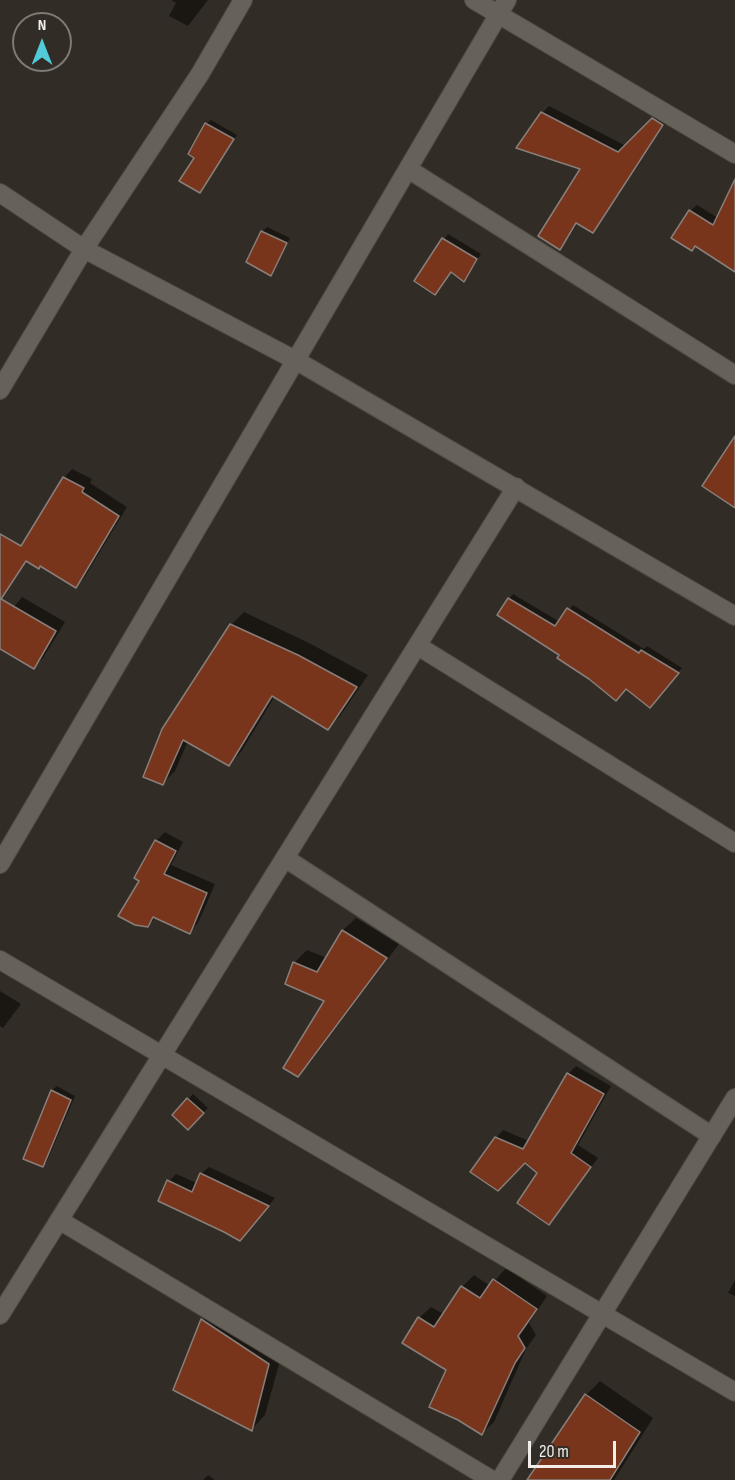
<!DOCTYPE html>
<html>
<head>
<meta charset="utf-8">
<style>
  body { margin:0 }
  #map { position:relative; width:735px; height:1480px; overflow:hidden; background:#312c25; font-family:"Sofia Sans Condensed",sans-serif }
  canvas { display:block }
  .north { position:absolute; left:12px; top:12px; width:60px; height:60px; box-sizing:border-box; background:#312c25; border:2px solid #7e7a73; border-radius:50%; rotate:0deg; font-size:16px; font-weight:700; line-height:24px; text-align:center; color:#f1eee9 }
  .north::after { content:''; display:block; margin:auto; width:21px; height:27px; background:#52cbd9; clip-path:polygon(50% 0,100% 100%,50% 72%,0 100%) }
  .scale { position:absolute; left:528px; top:1441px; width:88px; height:27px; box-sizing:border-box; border:3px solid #f1eee9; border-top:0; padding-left:8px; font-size:18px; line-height:21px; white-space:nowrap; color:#f1eee9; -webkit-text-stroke:4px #312c25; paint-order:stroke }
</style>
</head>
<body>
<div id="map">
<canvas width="735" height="1480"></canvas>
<div class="north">N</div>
<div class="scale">20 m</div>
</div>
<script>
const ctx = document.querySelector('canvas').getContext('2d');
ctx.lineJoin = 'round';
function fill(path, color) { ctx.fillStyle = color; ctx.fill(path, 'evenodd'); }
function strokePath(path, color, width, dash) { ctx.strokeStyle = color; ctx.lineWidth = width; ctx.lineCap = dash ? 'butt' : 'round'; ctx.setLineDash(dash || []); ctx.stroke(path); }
const shadow = new Path2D(`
  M 171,0 L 208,0 L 188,26 L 169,16 L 176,3 Z
  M 549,106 L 626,146 L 660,112 L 669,118 L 599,225 L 593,232 L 578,223 L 566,241 L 560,248 L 582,168 L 542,113 Z
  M 211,120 L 237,135 L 204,187 L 196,157 L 206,124 Z
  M 735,191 L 735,269 L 690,211 L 697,205 L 718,218 Z
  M 267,227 L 290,238 L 275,269 L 271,274 L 262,232 Z
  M 448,234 L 481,254 L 464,280 L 452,271 L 435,293 L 416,281 Z
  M 72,469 L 92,479 L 90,483 L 127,507 L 84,578 L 76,586 L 64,478 Z
  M 513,594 L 560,622 L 573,605 L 644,649 L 647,646 L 682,668 L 654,702 L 561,655 L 509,599 Z
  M 22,597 L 65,622 L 43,658 L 34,667 L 0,647 L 0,624 Z
  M 244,612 L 311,644 L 368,675 L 340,716 L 328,728 L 275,696 L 241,752 L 229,764 L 188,741 L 175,771 L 163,783 L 163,729 L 231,625 Z
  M 165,832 L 183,842 L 171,865 L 215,884 L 198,923 L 189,932 L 156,917 L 148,926 L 141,880 L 156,841 Z
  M 356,918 L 399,944 L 310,1063 L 297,1075 L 327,1000 L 294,963 L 307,950 L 327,958 L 343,930 Z
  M 0,991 L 21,1004 L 3,1028 L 0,1026 Z
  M 576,1066 L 611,1086 L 578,1145 L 598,1158 L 549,1223 L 539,1173 L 496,1138 L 503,1130 L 529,1141 L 568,1074 Z
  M 57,1086 L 75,1096 L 47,1161 L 43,1166 L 25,1158 L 52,1090 Z
  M 193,1094 L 208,1108 L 188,1128 L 174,1115 Z
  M 209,1167 L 275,1198 L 247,1232 L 169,1181 L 176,1174 L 197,1183 L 201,1174 Z
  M 506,1268 L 547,1296 L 529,1323 L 536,1335 L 526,1349 L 494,1422 L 482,1433 L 419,1318 L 431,1307 L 444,1314 L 462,1287 L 474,1275 L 490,1286 Z
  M 735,1280 L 735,1296 L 728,1293 Z
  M 217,1306 L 283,1350 L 265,1415 L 252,1429 L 175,1389 L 203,1320 Z
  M 600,1381 L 653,1418 L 614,1480 L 544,1480 L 586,1395 Z
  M 208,1475 L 215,1480 L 203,1480 Z`);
const building = new Path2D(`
  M 541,112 L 618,152 L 652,118 L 663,125 L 593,233 L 576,223 L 560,250 L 538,236 L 580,169 L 516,148 Z
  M 205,123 L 234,139 L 200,193 L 179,181 L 194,158 L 188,154 Z
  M 735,179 L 735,272 L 695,246 L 692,251 L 671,238 L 689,210 L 713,225 Z
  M 261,231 L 287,243 L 271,276 L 246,262 Z
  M 442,238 L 477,259 L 464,282 L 451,272 L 435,295 L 414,281 Z
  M 735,436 L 735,508 L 702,486 Z
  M 63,477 L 84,488 L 82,492 L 119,516 L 76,588 L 40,566 L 39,569 L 26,561 L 1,599 L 56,631 L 34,669 L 0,649 L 0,534 L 21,546 Z
  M 508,598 L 555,626 L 567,608 L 639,653 L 641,650 L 679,673 L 650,708 L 626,689 L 616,701 L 589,679 L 557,658 L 559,655 L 497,615 Z
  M 230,624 L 298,655 L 357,687 L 328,730 L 272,696 L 229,766 L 183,740 L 163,785 L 143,777 L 162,729 Z
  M 155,840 L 176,851 L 164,874 L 207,893 L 190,934 L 153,917 L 148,927 L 135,925 L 118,916 L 139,881 L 134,878 Z
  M 342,930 L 387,958 L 298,1077 L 283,1068 L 324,1001 L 285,984 L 293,962 L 317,972 Z
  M 567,1073 L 604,1094 L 571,1153 L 591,1167 L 549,1225 L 517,1203 L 537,1173 L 525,1163 L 498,1191 L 470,1172 L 495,1137 L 523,1149 Z
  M 51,1090 L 71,1100 L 43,1167 L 23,1159 Z
  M 187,1098 L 204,1113 L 188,1130 L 172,1115 Z
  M 200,1173 L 269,1206 L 240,1241 L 224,1232 L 158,1201 L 167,1180 L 192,1192 Z
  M 493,1279 L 537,1309 L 518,1336 L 525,1348 L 515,1363 L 482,1435 L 458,1420 L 429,1407 L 446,1370 L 402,1343 L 418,1317 L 434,1327 L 461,1286 L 480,1298 Z
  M 201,1319 L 269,1364 L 252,1431 L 173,1390 Z
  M 585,1394 L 640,1432 L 610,1480 L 527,1480 Z`);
const street = new Path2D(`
  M 474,0 L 735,154
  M 408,169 L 735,375
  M 0,193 L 84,249 L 297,361 L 735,616
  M 0,390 L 84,249 L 200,74 L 243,0
  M 418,646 L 735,843
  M 285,858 L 712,1136
  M 0,864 L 507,0
  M 0,960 L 735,1392
  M 59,1220 L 492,1480
  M 0,1315 L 516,487
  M 500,1480 L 735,1098`);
fill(shadow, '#0007');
fill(building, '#79351c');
strokePath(building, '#887e7a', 1.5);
strokePath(street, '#4d4943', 20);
strokePath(street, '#666159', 18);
</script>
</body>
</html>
